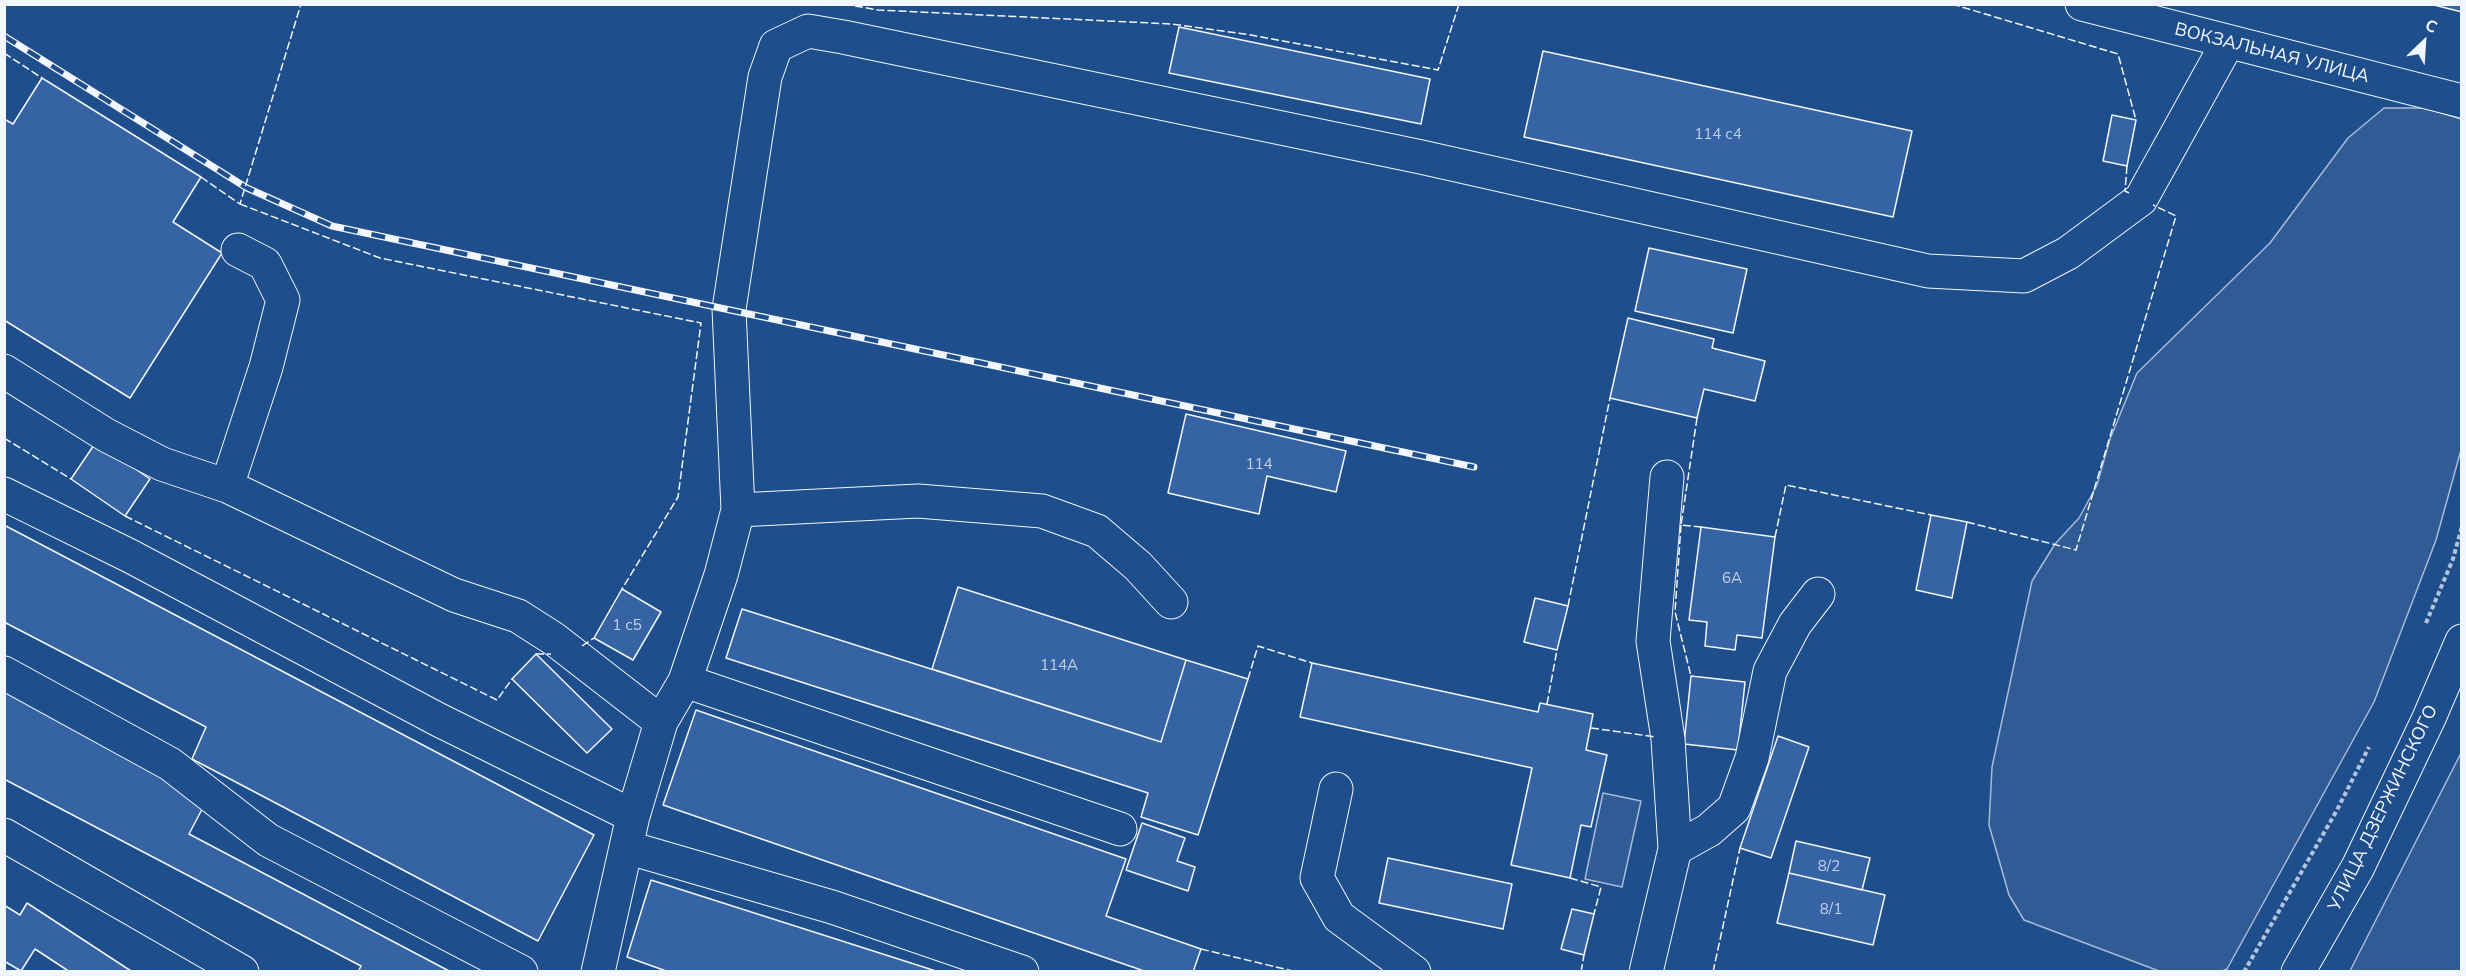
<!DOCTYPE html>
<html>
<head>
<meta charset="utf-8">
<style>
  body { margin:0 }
  #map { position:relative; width:2466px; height:976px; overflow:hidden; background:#1f4e8c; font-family:Mulish,sans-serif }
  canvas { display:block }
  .frame { position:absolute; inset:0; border:6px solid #f2f6ff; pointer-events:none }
  .north { position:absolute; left:2394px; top:12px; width:60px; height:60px; -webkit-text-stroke:4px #1f4e8c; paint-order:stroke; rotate:25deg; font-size:16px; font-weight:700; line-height:24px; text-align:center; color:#f2f6ff }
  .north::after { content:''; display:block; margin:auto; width:21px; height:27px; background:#f2f6ff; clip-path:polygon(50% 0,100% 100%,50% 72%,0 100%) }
</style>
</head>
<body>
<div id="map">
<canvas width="2466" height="976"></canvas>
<div class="frame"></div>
<div class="north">С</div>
</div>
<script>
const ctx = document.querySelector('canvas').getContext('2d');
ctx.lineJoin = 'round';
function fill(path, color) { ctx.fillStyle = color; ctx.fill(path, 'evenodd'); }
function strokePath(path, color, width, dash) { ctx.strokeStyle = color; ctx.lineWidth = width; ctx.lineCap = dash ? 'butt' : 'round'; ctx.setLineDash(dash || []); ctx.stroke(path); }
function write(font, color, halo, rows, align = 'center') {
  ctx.font = font + ' Mulish,sans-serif'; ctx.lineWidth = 4.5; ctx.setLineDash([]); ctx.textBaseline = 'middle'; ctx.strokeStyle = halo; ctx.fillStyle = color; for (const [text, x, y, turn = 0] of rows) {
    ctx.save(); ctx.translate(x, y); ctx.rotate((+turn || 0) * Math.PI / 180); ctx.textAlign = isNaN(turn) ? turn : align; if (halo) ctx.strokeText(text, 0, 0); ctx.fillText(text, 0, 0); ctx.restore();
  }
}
const built = new Path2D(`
  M 2384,108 L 2426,108 L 2461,119 L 2461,450 L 2436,540 L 2374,702 L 2227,969 L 2220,972 L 2159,971 L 2024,920 L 2009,895 L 1989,825 L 1992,767 L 2032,581 L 2055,544 L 2079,518 L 2097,485 L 2110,439 L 2137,373 L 2270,243 L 2348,138 Z
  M 2461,753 L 2461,971 L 2350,971 L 2355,961 Z
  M 1603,793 L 1641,801 L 1622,887 L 1585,879 Z`);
const building = new Path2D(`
  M 2430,4 L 2462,4 L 2462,12 Z
  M 1179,27 L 1430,79 L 1421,124 L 1169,73 Z
  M 1543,51 L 1912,131 L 1893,217 L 1524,137 Z
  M 42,78 L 201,177 L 173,222 L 222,253 L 130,398 L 4,320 L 4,119 L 13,124 Z
  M 2112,115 L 2136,120 L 2127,166 L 2103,161 Z
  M 1649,248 L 1747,269 L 1733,333 L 1635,311 Z
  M 1628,318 L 1714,339 L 1712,348 L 1765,361 L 1755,401 L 1704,389 L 1697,418 L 1610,398 Z
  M 1186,414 L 1346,451 L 1336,492 L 1267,476 L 1259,514 L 1168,493 Z
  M 96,442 L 150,479 L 125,516 L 71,479 Z
  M 1931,515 L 1967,522 L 1952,598 L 1916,590 Z
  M 4,525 L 594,835 L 538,941 L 192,759 L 206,727 L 4,622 Z
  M 1701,527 L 1775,537 L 1762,638 L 1737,635 L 1735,650 L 1705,646 L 1707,622 L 1689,620 Z
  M 958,587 L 1186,660 L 1161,742 L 932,669 Z
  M 622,589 L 661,612 L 633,660 L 594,638 Z
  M 1535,598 L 1568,606 L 1557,650 L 1524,642 Z
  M 742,609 L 1161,742 L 1186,660 L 1248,679 L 1198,835 L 1141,817 L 1148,793 L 726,658 Z
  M 536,654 L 612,729 L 587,753 L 512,679 Z
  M 1312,663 L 1538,712 L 1540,703 L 1593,714 L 1586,750 L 1607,755 L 1591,827 L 1581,825 L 1570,878 L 1511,865 L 1532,768 L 1300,717 Z
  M 1691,676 L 1745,682 L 1738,750 L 1684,744 Z
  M 4,689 L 209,796 L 189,834 L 451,972 L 358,972 L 361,966 L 4,779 Z
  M 696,710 L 1126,859 L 1106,916 L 1201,949 L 1193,972 L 1147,972 L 663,805 Z
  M 1778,736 L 1809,747 L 1771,858 L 1740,848 Z
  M 1142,823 L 1185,838 L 1177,861 L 1195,867 L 1188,891 L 1126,870 Z
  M 1796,841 L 1870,858 L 1862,890 L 1789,873 Z
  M 1388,858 L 1512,884 L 1503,929 L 1379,903 Z
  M 1789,873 L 1885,895 L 1873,945 L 1777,923 Z
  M 651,880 L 939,972 L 669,972 L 627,957 Z
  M 27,903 L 131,971 L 131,972 L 70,972 L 35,949 L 21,971 L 4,961 L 4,905 L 20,915 Z
  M 1572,909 L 1594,914 L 1584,955 L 1561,949 Z`);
const path = new Path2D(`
  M 2426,623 L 2453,559 L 2462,526
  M 2244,972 L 2337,810 L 2369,747`);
const minor = new Path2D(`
  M 238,250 L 265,264 L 283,300 L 266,367 L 227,486 L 454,595 L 518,616 L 554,639 L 661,722
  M 4,371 L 106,435 L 162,464 L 227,486
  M 4,494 L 130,556 L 439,720 L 633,816
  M 738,510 L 918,501 L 1042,511 L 1097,531 L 1138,566 L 1171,602
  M 4,673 L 170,764 L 268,840 L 521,972
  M 685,681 L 1120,829
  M 1336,789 L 1317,878 L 1339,917 L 1414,972
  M 4,835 L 242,972
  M 626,847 L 832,907 L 1022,972
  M 1675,849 L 1709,830 L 1734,808 L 1752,758 L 1770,671 L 1795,624 L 1818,594
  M 598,972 L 633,816 L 661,722 L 685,681 L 721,575 L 738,510 L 729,309 L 765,77 L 776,46 L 808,31 L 843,37 L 1421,157 L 1928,271 L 2024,276 L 2068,253 L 2141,199 L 2228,42
  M 1646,972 L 1675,849 L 1668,739 L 1653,641 L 1667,477`);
const major = new Path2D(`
  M 2082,4 L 2462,101
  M 2298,972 L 2358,867 L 2429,718 L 2462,641`);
const rail = new Path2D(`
  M 4,36 L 247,188 L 332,226 L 1474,467`);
const fence = new Path2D(`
  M 844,4 L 878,10 L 1172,24 L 1251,35 L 1438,70 L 1459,4
  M 1952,4 L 2118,54 L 2136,120
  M 4,53 L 42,78
  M 2127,166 L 2125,191 L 2129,193
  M 201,177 L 240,204 L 301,4
  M 240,204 L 380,258 L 701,323 L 678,497 L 622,589
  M 1697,418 L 1681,525 L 1701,527
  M 4,438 L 71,479
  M 125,516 L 497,700 L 512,679
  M 1967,522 L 2076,550 L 2176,216 L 2153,205
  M 1681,525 L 1675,612 L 1691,676
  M 1775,537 L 1786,485 L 1931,515
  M 1568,606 L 1610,398
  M 582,646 L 594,638
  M 536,654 L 551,654
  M 1248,679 L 1258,646 L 1312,663
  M 1547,704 L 1557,650
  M 1591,728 L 1656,737
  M 1570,878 L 1601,887 L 1594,914
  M 1201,949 L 1297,972
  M 1581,972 L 1584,955
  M 1713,972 L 1740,848`);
const numberNames = [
  ["114 с4",1718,134],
  ["114",1259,464],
  ["6А",1732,578],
  ["1 с5",627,625],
  ["114А",1059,665],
  ["8/2",1829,866],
  ["8/1",1831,909]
];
const streetNames = [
  ["ВОКЗАЛЬНАЯ УЛИЦА",2272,53,14],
  ["УЛИЦА ДЗЕРЖИНСКОГО",2383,808,-64]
];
fill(built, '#305b95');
strokePath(built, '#a8bbd7', 1.5);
fill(building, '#3563a3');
strokePath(building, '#f2f6ff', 1.5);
strokePath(minor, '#f2f6ff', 35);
strokePath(major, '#f2f6ff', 35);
strokePath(path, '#b3c4dc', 4, [4.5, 3]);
strokePath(minor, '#1f4e8c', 33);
strokePath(major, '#1f4e8c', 33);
strokePath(rail, '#f2f6ff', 7);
strokePath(rail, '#1f4e8c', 4.5, [14]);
strokePath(fence, '#f2f6ff', 1.5, [8, 3]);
write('15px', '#c3d1e8', null, numberNames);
write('18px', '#f2f6ff', '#1f4e8c', streetNames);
</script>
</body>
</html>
